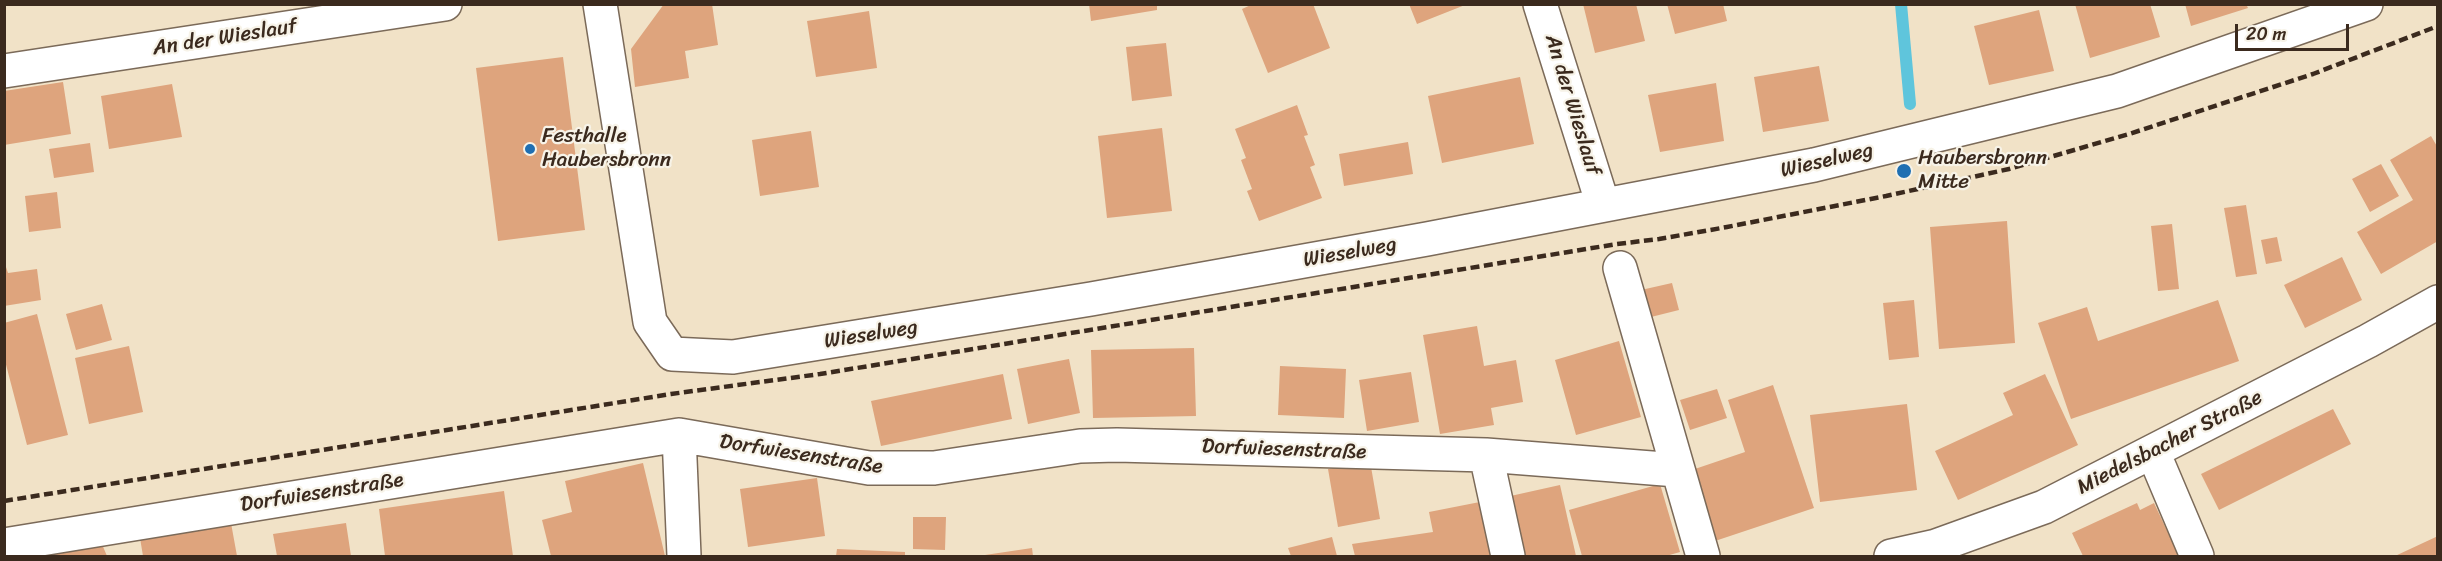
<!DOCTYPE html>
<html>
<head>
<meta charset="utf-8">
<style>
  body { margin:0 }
  #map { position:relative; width:2442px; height:561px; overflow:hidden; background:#f1e2c7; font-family:Sriracha,sans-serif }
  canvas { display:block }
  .frame { position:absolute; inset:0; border:6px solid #3b2a1e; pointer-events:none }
  .scale { position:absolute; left:2235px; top:24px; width:114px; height:27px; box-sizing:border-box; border:3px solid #3b2a1e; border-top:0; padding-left:8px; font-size:18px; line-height:21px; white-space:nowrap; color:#3b2a1e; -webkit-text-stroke:4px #f7f3e8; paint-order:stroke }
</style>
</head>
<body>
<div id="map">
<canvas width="2442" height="561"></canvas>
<div class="frame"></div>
<div class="scale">20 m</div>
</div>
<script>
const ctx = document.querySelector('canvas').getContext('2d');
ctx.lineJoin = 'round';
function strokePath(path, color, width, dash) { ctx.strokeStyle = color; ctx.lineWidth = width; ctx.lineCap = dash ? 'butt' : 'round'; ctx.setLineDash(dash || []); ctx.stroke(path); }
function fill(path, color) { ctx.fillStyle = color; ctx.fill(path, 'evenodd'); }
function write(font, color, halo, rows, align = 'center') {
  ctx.font = font + ' Sriracha,sans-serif'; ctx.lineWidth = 4.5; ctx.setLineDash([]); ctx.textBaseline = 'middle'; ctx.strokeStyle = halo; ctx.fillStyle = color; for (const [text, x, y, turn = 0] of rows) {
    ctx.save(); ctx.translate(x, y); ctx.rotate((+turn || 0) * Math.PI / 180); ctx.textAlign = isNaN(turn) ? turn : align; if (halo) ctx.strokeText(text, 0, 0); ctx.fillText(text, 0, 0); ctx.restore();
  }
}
const stream = new Path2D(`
  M 1901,4 L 1910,104`);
const building = new Path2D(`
  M 664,4 L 712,4 L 718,45 L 685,51 L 689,78 L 635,87 L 631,49 Z
  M 1089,4 L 1157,4 L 1157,10 L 1091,21 Z
  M 1253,4 L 1313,4 L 1330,48 L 1268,73 L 1242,9 Z
  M 1409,4 L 1464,4 L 1465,5 L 1417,24 Z
  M 1583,4 L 1636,4 L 1645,41 L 1595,53 Z
  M 1667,4 L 1723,4 L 1727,21 L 1675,34 Z
  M 2075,4 L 2150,4 L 2160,37 L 2090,58 Z
  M 2185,4 L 2246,4 L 2248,8 L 2191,26 Z
  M 2039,10 L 2054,71 L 1989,85 L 1974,26 Z
  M 869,11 L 877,68 L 816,77 L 807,21 Z
  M 1166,43 L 1172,96 L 1132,101 L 1126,47 Z
  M 563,57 L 585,230 L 498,241 L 476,68 Z
  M 1819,66 L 1829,121 L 1763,132 L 1754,77 Z
  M 1520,77 L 1534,144 L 1442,163 L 1428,96 Z
  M 63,82 L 71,134 L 4,145 L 4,91 Z
  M 1716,83 L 1724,141 L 1660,152 L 1648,95 Z
  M 172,84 L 182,137 L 109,149 L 101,96 Z
  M 1297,105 L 1308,135 L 1304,136 L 1315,165 L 1310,167 L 1322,198 L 1259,221 L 1247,191 L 1252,189 L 1241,160 L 1246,158 L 1235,129 Z
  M 1162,128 L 1172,211 L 1107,218 L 1098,136 Z
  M 811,131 L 819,187 L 760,196 L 752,140 Z
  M 2431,136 L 2438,148 L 2438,241 L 2381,274 L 2357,232 L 2413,200 L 2390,160 Z
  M 1408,142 L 1413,174 L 1344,186 L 1339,154 Z
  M 90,143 L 94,172 L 54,178 L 49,149 Z
  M 2381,164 L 2399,196 L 2370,212 L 2352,179 Z
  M 57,192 L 61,228 L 29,232 L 25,196 Z
  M 2246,205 L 2257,274 L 2236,277 L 2224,208 Z
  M 2007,221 L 2015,343 L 1939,349 L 1930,227 Z
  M 2172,224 L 2179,289 L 2158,291 L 2151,226 Z
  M 2277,237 L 2282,261 L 2266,264 L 2261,240 Z
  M 2342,257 L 2362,300 L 2305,328 L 2284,285 Z
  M 4,261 L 8,273 L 37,269 L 41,300 L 4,306 Z
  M 1672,283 L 1679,310 L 1647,318 L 1641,290 Z
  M 1914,300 L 1919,357 L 1889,360 L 1883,303 Z
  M 2218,300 L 2239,361 L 2071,419 L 2038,323 L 2087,307 L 2098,341 Z
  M 102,304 L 112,340 L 76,350 L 66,314 Z
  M 37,314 L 68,435 L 27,445 L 4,357 L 4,323 Z
  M 1477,326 L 1484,366 L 1516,360 L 1523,402 L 1491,408 L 1494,425 L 1440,434 L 1423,335 Z
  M 1619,341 L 1641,417 L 1576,435 L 1555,360 Z
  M 129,346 L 143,412 L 89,424 L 75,358 Z
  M 1194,348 L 1196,416 L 1093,418 L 1091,350 Z
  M 1069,359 L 1080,413 L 1028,424 L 1017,369 Z
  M 1280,366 L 1346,369 L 1344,418 L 1278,415 Z
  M 1411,372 L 1419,422 L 1367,431 L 1359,380 Z
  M 1003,374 L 1012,419 L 881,446 L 871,401 Z
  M 2045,374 L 2078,445 L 1958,500 L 1935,451 L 2013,415 L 2003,393 Z
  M 1773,385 L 1814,508 L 1712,542 L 1689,471 L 1745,452 L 1728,400 Z
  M 1717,389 L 1727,418 L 1690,430 L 1680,400 Z
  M 1907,404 L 1917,490 L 1820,502 L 1810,415 Z
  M 2333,409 L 2351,444 L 2219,510 L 2201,474 Z
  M 1370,461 L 1380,519 L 1338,527 L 1328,469 Z
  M 643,463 L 665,556 L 551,556 L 542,520 L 572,512 L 565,481 Z
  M 817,478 L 825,536 L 748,547 L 740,489 Z
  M 1660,484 L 1680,552 L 1666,556 L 1582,556 L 1569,510 Z
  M 1560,485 L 1576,556 L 1519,556 L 1506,497 Z
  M 504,491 L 513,556 L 385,556 L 379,509 Z
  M 1490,500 L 1497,556 L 1355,556 L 1352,544 L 1433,532 L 1429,512 Z
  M 2137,503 L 2140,510 L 2154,503 L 2179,556 L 2083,556 L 2072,533 Z
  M 913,517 L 946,517 L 945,550 L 913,549 Z
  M 231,523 L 237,556 L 143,556 L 140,538 Z
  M 346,523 L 351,556 L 277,556 L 273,534 Z
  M 98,535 L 107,556 L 34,556 Z
  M 2438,536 L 2438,556 L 2395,556 Z
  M 1332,537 L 1337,556 L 1291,556 L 1288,548 Z
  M 1032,548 L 1033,556 L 985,556 L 985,555 Z
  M 837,549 L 905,552 L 905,556 L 836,556 Z`);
const minor = new Path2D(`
  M 600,4 L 650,322 L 672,354 L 733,357 L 1091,299 L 1427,239 L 1814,165 L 2117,91 L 2366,4
  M 1540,4 L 1603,205
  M 4,71 L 445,4
  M 1620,268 L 1703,556
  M 679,435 L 684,556
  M 2153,452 L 2197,556
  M 1486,455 L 1508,556
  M 4,545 L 679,435 L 869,468 L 934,468 L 1080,446 L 1117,445 L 1486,455 L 1677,470
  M 1891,556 L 1936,546 L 2044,507 L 2368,341 L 2438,302`);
const rail = new Path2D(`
  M 4,501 L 671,394 L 820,374 L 1617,244 L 1659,239 L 1727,227 L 1886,196 L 2009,169 L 2129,134 L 2313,74 L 2438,26`);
const markers = [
  [530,149,6,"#1f6fb2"],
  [1904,171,8,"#1f6fb2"]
];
const streetNames = [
  ["An der Wieslauf",225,38,-9],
  ["An der Wieslauf",1572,105,73],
  ["Wieselweg",1827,161,-13],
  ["Wieselweg",1350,253,-10],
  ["Wieselweg",871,335,-9],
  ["Miedelsbacher Straße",2170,443,-27],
  ["Dorfwiesenstraße",1284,450,2],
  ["Dorfwiesenstraße",801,455,9],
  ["Dorfwiesenstraße",322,493,-9]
];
const poiNames = [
  ["Festhalle",542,137],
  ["Haubersbronn",542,161],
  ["Haubersbronn",1918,159],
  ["Mitte",1918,183]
];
strokePath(stream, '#5fc5dc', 12);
fill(building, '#dea47d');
strokePath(minor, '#7b6a59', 36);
strokePath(minor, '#fff', 33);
strokePath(rail, '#3b2a1e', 4.5, [9, 4.5]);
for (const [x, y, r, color] of markers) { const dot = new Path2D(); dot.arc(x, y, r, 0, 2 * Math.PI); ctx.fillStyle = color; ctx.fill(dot); strokePath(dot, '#f7f3e8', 2); }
write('21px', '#3b2a1e', '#f7f3e8', streetNames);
write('21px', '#3b2a1e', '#f7f3e8', poiNames, 'left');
</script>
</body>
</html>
